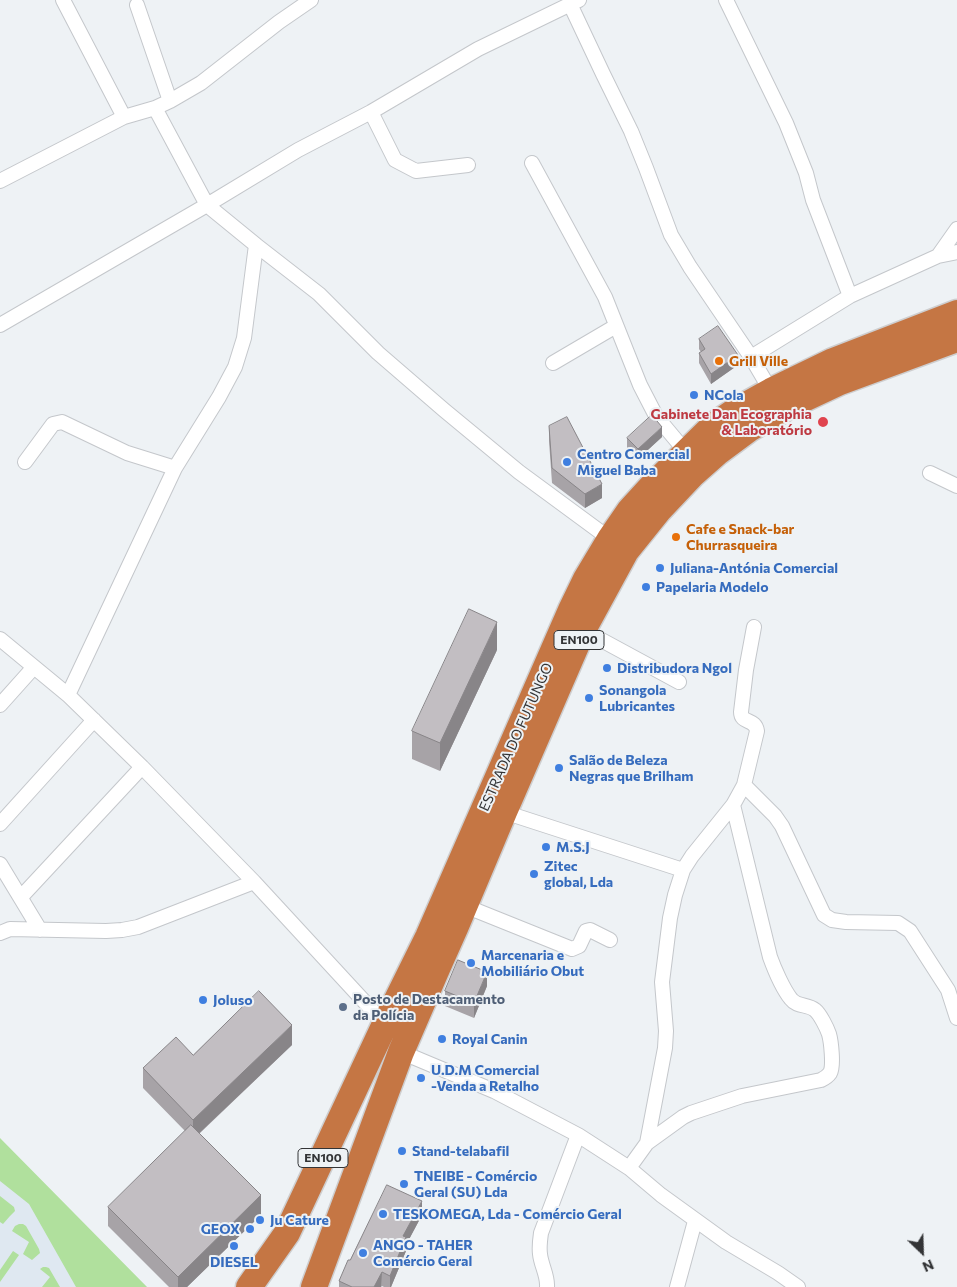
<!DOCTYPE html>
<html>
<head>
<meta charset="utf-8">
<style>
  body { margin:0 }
  #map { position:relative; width:957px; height:1287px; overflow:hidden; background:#eef2f5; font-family:Commissioner,sans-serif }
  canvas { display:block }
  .north { position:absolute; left:897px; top:1227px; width:50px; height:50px; -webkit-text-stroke:4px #eef2f5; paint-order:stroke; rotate:156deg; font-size:14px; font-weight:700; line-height:20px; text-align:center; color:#333436 }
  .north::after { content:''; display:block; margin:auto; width:18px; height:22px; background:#333436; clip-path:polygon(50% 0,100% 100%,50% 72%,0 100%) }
</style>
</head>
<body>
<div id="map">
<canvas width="957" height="1287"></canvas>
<div class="north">N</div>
</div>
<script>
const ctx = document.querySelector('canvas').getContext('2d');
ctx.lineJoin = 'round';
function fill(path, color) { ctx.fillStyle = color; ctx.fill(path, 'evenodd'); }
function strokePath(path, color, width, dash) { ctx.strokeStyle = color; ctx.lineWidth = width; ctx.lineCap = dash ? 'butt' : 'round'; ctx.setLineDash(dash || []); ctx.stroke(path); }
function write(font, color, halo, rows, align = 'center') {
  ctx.font = font + ' Commissioner,sans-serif'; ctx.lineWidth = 4; ctx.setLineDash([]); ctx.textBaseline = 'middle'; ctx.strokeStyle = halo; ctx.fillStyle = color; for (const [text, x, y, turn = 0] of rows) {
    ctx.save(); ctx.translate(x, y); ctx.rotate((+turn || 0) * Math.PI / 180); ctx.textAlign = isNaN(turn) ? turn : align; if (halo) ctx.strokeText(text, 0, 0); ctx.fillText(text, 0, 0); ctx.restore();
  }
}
const built = new Path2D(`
  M 0,1141 L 147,1287 L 0,1287 Z`);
const green = new Path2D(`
  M 0,1138 L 147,1287 L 76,1287 L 29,1204 L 0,1181 Z
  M 0,1196 L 14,1207 L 15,1211 L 10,1216 L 3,1224 L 0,1222 Z
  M 19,1224 L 23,1224 L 26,1226 L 39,1249 L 40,1253 L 32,1260 L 23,1254 L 29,1242 L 12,1231 L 15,1226 Z
  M 13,1251 L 19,1255 L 0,1282 L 0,1270 Z
  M 43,1267 L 46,1267 L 49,1268 L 60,1287 L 42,1287 L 50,1277 L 40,1269 Z`);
const street = new Path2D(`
  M 63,0 L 124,117
  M 726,0 L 786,123 L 806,173 L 813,200 L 850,296
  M 570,4 L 603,74 L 631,131 L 646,168 L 671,235 L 690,267 L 751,357 L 771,391
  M 137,5 L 170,101
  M 371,112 L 395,160 L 416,171 L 468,165
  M 532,163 L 605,297 L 640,385 L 656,416 L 686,452
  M 0,181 L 124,117 L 155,108 L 170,101 L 201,83 L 279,22 L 311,0
  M 256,245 L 319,294 L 378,353 L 444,410 L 519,472 L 610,539
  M 938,256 L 957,229
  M 0,325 L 207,205 L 298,150 L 371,112 L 478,49 L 579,0
  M 751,357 L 850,296 L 938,256 L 957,252
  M 553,363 L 616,326
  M 25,462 L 53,424 L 62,422 L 127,453 L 175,468
  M 930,473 L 957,486
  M 583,630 L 679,682
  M 0,639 L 68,695 L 142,767 L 254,882 L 385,1024
  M 68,695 L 175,468 L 219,397 L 235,367 L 244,338 L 256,245 L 207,205 L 155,108
  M 0,705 L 34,667
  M 744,785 L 775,816 L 782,826 L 824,915 L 832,920 L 846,922 L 898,923 L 910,931 L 948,990 L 957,1018
  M 504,812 L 683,870
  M 0,824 L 94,720
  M 0,864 L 40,930
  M 21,897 L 142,767
  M 465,906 L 572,949 L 579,946 L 586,931 L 590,930 L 610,940
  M 0,933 L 10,929 L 106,931 L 122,930 L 138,927 L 254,882
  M 401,1052 L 494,1091 L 578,1135 L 629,1168 L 661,1195 L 726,1242 L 778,1273 L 798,1287
  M 647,1143 L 683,1117 L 691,1113 L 742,1096 L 821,1080 C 825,1078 828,1076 830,1073 C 834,1066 831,1041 829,1034 C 827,1028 820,1014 815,1010 C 808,1004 797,1007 791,999 C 783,989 774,968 770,957 L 733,805
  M 629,1168 L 647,1143 L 665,1048 L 666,1031 L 662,982 L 670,918 L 675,895 L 683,870 L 692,856 L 733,805 L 744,785 L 757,731 C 755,718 741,724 741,712 L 746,670 L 754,627
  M 547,1287 C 548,1276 541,1265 540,1254 C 539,1247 540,1240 541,1233 L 578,1135
  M 677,1287 L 695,1221`);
const highway = new Path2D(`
  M 249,1287 L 287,1233 L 385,1024 L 428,937 L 571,610 L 586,579 L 610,539 L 630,510 L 651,487 L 713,426 L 735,411 L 771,391 L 833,361 L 957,313
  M 314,1287 L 401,1052 L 436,971 L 456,926 L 504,812 L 583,630 L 626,551 L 659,510 L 692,475 L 718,452 L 749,429 L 789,406 L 840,382 L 957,339`);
const wall = new Path2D(`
  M 699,339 L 738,365 L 711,384 L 699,363 L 699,353 L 701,352 L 699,349 Z
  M 549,426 L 602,498 L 585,508 L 552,483 L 549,441 Z
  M 662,437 L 638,459 L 627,448 L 627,438 Z
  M 497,650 L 440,771 L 412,759 L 412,731 Z
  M 487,986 L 474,1018 L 445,1006 L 445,991 Z
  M 292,1045 L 199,1134 L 261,1215 L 187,1287 L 169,1287 L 108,1226 L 108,1207 L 185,1131 L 143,1088 L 143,1068 L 193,1055 Z
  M 422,1215 L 406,1245 L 406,1251 L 391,1287 L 384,1287 L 382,1286 L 381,1287 L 339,1287 L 339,1281 L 350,1260 Z`);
const shadedWall = new Path2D(`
  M 738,355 L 738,365 L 711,384 L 711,374 Z
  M 662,427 L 662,437 L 638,459 L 638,449 Z
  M 602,484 L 602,498 L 585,508 L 585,494 Z
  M 497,622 L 497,650 L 440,771 L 440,743 Z
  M 487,972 L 487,986 L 474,1018 L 474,1003 Z
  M 292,1025 L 292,1045 L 193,1139 L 193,1120 Z
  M 261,1195 L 261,1215 L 187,1287 L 178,1287 L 178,1277 Z
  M 422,1201 L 422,1215 L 406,1245 L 406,1251 L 391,1287 L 390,1287 L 390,1276 L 403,1236 Z
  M 382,1272 L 381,1287 L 374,1287 Z`);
const building = new Path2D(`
  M 718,326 L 738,355 L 711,374 L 699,353 L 705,349 L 699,339 Z
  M 652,415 L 662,427 L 638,449 L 627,438 Z
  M 567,417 L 602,484 L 585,494 L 552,468 L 549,426 Z
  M 469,609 L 497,622 L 440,743 L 412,731 Z
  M 458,960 L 487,972 L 474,1003 L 445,991 Z
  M 259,991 L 292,1025 L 193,1120 L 143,1068 L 176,1037 L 193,1055 Z
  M 191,1125 L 261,1195 L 178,1277 L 108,1207 Z
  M 387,1185 L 422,1201 L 403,1236 L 406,1237 L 390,1276 L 382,1272 L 374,1287 L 352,1287 L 339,1281 L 348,1260 L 350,1260 Z`);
const markers = [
  [719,361,5,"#e8710a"],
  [694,395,5,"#3f7fe0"],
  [823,422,6,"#e0444e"],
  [567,462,5,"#3f7fe0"],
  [676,537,5,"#e8710a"],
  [660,568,5,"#3f7fe0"],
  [646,587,5,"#3f7fe0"],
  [607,668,5,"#3f7fe0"],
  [589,698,5,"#3f7fe0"],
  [559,768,5,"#3f7fe0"],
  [546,847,5,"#3f7fe0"],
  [534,874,5,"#3f7fe0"],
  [471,963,5,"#3f7fe0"],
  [203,1000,5,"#3f7fe0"],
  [343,1007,5,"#5c6f8a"],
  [442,1039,5,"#3f7fe0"],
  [421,1078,5,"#3f7fe0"],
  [402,1151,5,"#3f7fe0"],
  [404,1184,5,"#3f7fe0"],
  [383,1214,5,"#3f7fe0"],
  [260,1220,5,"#3f7fe0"],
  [250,1229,5,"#3f7fe0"],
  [234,1246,5,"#3f7fe0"],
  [363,1253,5,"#3f7fe0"]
];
const shields = [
  [579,640,50],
  [323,1158,50]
];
const shieldNames = [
  ["EN100",579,640],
  ["EN100",323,1158]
];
const foodNames = [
  ["Grill Ville",729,361],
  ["Cafe e Snack-bar",686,529],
  ["Churrasqueira",686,545]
];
const shopNames = [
  ["NCola",704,395],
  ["Centro Comercial",577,454],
  ["Miguel Baba",577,470],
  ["Juliana-Antónia Comercial",670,568],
  ["Papelaria Modelo",656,587],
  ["Distribudora Ngol",617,668],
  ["Sonangola",599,690],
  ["Lubricantes",599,706],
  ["Salão de Beleza",569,760],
  ["Negras que Brilham",569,776],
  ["M.S.J",556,847],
  ["Zitec",544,866],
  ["global, Lda",544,882],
  ["Marcenaria e",481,955],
  ["Mobiliário Obut",481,971],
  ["Joluso",213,1000],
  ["Royal Canin",452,1039],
  ["U.D.M Comercial",431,1070],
  ["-Venda a Retalho",431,1086],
  ["Stand-telabafil",412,1151],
  ["TNEIBE - Comércio",414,1176],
  ["Geral (SU) Lda",414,1192],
  ["TESKOMEGA, Lda - Comércio Geral",393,1214],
  ["Ju Cature",270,1220],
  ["GEOX",240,1229,"right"],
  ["ANGO - TAHER",373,1245],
  ["Comércio Geral",373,1261],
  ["DIESEL",234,1262,"center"]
];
const healthNames = [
  ["Gabinete Dan Ecographia",812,414],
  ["& Laboratório",812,430]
];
const streetNames = [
  ["ESTRADA DO FUTUNGO",516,737,-66]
];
const serviceNames = [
  ["Posto de Destacamento",353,999],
  ["da Polícia",353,1015]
];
fill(built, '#dfe8f1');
fill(green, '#b0e09d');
strokePath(street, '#c4c7cb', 16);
strokePath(highway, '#cececf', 29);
strokePath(street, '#fff', 14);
strokePath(highway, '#c57644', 26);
fill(wall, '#a7a3a7');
fill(shadedWall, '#888588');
fill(building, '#c2bec2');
strokePath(building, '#888588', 1);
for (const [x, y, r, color] of markers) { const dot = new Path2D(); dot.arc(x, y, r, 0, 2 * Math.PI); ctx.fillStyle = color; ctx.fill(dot); strokePath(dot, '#eef2f5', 2); }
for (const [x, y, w] of shields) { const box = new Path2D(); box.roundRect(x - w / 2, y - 9.5, w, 19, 4); ctx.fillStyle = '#eef2f5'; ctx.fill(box); strokePath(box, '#333436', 1); }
write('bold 12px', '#333436', null, shieldNames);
write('bold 14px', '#c56008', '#eef2f5', foodNames, 'left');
write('bold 14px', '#366cbe', '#eef2f5', shopNames, 'left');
write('bold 14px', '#be3a42', '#eef2f5', healthNames, 'right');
write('14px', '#333436', '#eef2f5', streetNames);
write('bold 14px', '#4e5e75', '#eef2f5', serviceNames, 'left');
</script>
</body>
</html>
